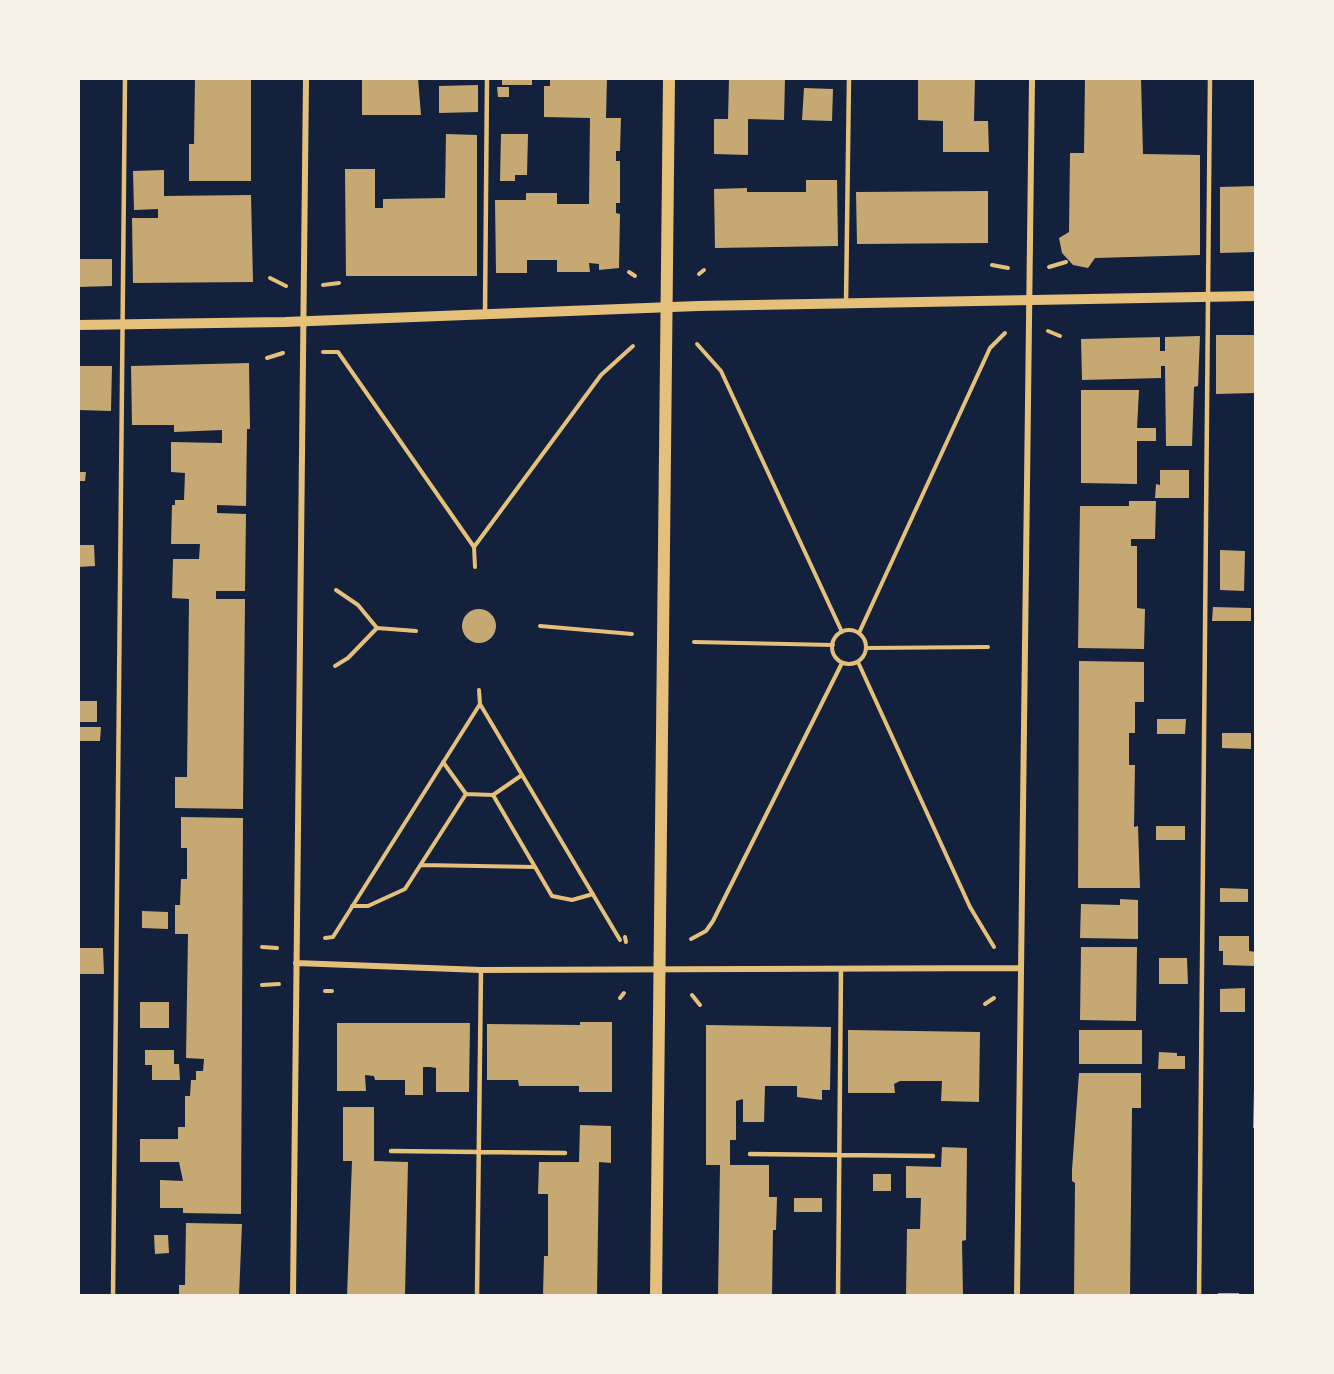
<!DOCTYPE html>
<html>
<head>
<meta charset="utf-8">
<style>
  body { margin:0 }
  #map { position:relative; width:1334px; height:1374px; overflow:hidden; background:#14213d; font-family:Mulish,sans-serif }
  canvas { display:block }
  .frame { position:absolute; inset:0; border:80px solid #f6f1e7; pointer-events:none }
</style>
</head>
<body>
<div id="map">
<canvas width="1334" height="1374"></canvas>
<div class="frame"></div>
</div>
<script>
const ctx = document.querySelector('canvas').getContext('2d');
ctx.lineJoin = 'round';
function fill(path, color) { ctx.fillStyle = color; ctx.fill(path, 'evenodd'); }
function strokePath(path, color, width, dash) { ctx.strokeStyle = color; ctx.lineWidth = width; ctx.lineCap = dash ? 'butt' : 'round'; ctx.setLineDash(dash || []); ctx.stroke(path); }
const building = new Path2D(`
  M 195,78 L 251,78 L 251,181 L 189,181 L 189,144 L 194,144 Z
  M 362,78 L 418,78 L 421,115 L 362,115 Z
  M 502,78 L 532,78 L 532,85 L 502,85 Z
  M 550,78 L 607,78 L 606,118 L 621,118 L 620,151 L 616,151 L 616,161 L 620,161 L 620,203 L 616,203 L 616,213 L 620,214 L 619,268 L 599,270 L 599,264 L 589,263 L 590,272 L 557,272 L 557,260 L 527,260 L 527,273 L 496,273 L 495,200 L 526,200 L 526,193 L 557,193 L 557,204 L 589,204 L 590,118 L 544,117 L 544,86 L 550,86 Z
  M 729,78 L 785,78 L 784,120 L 748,119 L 748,155 L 714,154 L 714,119 L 728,119 Z
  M 918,78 L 975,78 L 974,121 L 988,121 L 989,152 L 943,152 L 943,121 L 918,120 Z
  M 1085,78 L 1141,78 L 1143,154 L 1200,155 L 1200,255 L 1095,258 L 1088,268 L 1073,265 L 1062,253 L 1059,238 L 1069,232 L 1070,153 L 1084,153 Z
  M 478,85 L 478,112 L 439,113 L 439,86 Z
  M 497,87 L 509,87 L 509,97 L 498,97 Z
  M 804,88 L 833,89 L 832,121 L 802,120 Z
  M 446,134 L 477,135 L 477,276 L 346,276 L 345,169 L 375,169 L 375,208 L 383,208 L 383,199 L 445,198 Z
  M 501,134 L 528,134 L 527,175 L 515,175 L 515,181 L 500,181 Z
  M 164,170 L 164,196 L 251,195 L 253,282 L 133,283 L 132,218 L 158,218 L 158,209 L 134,210 L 133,171 Z
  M 806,180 L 837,180 L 838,246 L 715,248 L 714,189 L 747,188 L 747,192 L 806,192 Z
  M 1256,186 L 1256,252 L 1220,253 L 1220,187 Z
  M 988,191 L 988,243 L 857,244 L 856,192 Z
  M 78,259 L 112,259 L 112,286 L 78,287 Z
  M 1216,335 L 1256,335 L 1256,393 L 1216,394 Z
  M 1200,336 L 1198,386 L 1194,387 L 1192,446 L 1166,446 L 1165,366 L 1161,366 L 1161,378 L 1082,380 L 1081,339 L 1160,337 L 1160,351 L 1165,351 L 1165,337 Z
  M 249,363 L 250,429 L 247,429 L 246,506 L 217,505 L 217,513 L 246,514 L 245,591 L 216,591 L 216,599 L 245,599 L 243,809 L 175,808 L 175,777 L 187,777 L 189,599 L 172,598 L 173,559 L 199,559 L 200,544 L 171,544 L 172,505 L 175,505 L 175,500 L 184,500 L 185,473 L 171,472 L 171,442 L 222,443 L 222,430 L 174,432 L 174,425 L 132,425 L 131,366 Z
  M 78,366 L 112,366 L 111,411 L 78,410 Z
  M 1081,390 L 1139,390 L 1137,428 L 1156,428 L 1156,441 L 1137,441 L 1137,484 L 1081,483 Z
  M 1160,470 L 1189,470 L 1189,498 L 1155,498 L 1156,484 L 1160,485 Z
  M 78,472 L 86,472 L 85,481 L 78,481 Z
  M 1129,501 L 1156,501 L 1155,539 L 1131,539 L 1131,546 L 1137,546 L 1137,608 L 1145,609 L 1144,649 L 1078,648 L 1080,506 L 1129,506 Z
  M 78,545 L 94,545 L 95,566 L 78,567 Z
  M 1220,550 L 1245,551 L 1244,591 L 1220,590 Z
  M 1213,607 L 1251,608 L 1251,621 L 1212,621 Z
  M462 626a17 17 0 1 1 34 0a17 17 0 1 1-34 0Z
  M 1079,661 L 1144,662 L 1144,702 L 1135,702 L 1135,733 L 1129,733 L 1129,765 L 1135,765 L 1134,827 L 1138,826 L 1140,888 L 1078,888 Z
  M 78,701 L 97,701 L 97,722 L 78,722 Z
  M 1157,719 L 1186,719 L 1185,734 L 1157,734 Z
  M 78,727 L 101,727 L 100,741 L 78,741 Z
  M 1222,733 L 1251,733 L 1251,749 L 1222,748 Z
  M 181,817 L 243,818 L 241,1214 L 183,1213 L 183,1208 L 160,1208 L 160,1180 L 183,1181 L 179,1162 L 140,1162 L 140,1139 L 178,1139 L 178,1127 L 185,1127 L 185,1096 L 190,1096 L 191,1080 L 196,1080 L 196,1071 L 203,1071 L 204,1059 L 186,1058 L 188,934 L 175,934 L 175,905 L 180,905 L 181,879 L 187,879 L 187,848 L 181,848 Z
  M 1156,826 L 1185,826 L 1185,840 L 1156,840 Z
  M 1220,888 L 1248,889 L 1248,902 L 1220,902 Z
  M 1120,899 L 1138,900 L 1138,939 L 1080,938 L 1081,904 L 1120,905 Z
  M 142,911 L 168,912 L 168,929 L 142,928 Z
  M 1219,936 L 1249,936 L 1249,951 L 1256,952 L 1256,966 L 1223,965 L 1223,951 L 1219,951 Z
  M 1081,947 L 1137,947 L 1136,1021 L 1080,1020 Z
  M 78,948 L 103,948 L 104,974 L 78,974 Z
  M 1159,958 L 1187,958 L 1188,984 L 1159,984 Z
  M 1245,988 L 1245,1012 L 1220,1012 L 1220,989 Z
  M 140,1002 L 169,1002 L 169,1028 L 140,1028 Z
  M 580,1022 L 612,1022 L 612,1092 L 579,1092 L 579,1086 L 519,1086 L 518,1080 L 487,1080 L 487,1024 L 580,1025 Z
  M 337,1023 L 470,1023 L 469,1092 L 436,1092 L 436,1068 L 430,1067 L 423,1067 L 423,1095 L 405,1095 L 405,1080 L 375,1080 L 374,1076 L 365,1075 L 366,1091 L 337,1091 Z
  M 706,1025 L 831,1027 L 830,1090 L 822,1090 L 822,1100 L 797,1097 L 797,1086 L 765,1086 L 764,1122 L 743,1122 L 743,1099 L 736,1101 L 736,1140 L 730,1140 L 730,1165 L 769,1165 L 769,1197 L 777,1197 L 776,1230 L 773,1230 L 772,1296 L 718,1296 L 720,1165 L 706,1165 Z
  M 848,1030 L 980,1032 L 979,1102 L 941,1101 L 942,1081 L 900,1081 L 894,1084 L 895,1093 L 848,1093 Z
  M 1079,1030 L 1142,1030 L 1142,1064 L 1079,1064 Z
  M 145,1050 L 174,1050 L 174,1064 L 179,1064 L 180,1080 L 152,1080 L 152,1065 L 145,1065 Z
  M 1159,1052 L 1177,1053 L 1177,1056 L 1185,1056 L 1185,1069 L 1158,1069 Z
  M 1079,1073 L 1141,1073 L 1141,1108 L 1132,1108 L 1130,1296 L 1074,1296 L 1075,1183 L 1072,1181 L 1072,1170 Z
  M 1254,1087 L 1256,1087 L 1256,1128 L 1253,1128 Z
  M 343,1107 L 374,1107 L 374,1161 L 408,1162 L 405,1296 L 347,1296 L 352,1161 L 343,1161 Z
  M 580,1125 L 611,1126 L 611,1163 L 599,1162 L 597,1296 L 543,1296 L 544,1256 L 548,1256 L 548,1194 L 538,1194 L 539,1162 L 579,1162 Z
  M 942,1147 L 967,1148 L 966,1240 L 962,1241 L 963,1296 L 906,1296 L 907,1229 L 920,1229 L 921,1198 L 906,1198 L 906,1166 L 941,1167 Z
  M 873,1174 L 891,1174 L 891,1191 L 873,1191 Z
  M 794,1198 L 822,1198 L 822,1212 L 794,1212 Z
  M 186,1223 L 242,1224 L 239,1296 L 179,1296 L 179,1285 L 185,1285 Z
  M 154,1235 L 168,1235 L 169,1253 L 155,1254 Z
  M 1218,1293 L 1239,1293 L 1239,1296 L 1218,1296 Z`);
const path = new Path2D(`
  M 992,265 L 1008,268
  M 1049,267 L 1066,262
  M 629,272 L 635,276
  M 699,274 L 704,270
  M 270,278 L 286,286
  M 323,285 L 339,283
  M 1048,331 L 1060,336
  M 697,344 L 721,371 L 842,632
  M 323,352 L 338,352 L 474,547
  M 267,358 L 283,353
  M 475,567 L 474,547 L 601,375 L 633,346
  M 336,590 L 358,605 L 377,628
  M 540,626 L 632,634
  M832 647a17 17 0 1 1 34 0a17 17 0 1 1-34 0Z
  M 859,633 L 990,348 L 1005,333
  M 694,642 L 833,645
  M 866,648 L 988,647
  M 858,662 L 970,907 L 994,947
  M 335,666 L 348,658 L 377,628 L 416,631
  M 480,704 L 620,940
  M 443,762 L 466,794
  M 493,795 L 522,775
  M 421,865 L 535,867
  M 352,906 L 368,906 L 405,889 L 466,794 L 493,795 L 552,896 L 572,900 L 593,894
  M 625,937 L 626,942
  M 325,938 L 333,937 L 480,704 L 479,690
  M 691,939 L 706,931 L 713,921 L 842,663
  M 262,947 L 277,948
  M 262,985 L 279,984
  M 325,991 L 332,991
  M 692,995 L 700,1005
  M 620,998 L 624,993
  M 985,1004 L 994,998`);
const service = new Path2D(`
  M 846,303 L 849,78
  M 485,313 L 487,78
  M 391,1151 L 565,1153
  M 750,1154 L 933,1156
  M 113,1296 L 125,78
  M 477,1296 L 481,970
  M 838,1296 L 841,969
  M 1199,1296 L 1210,78`);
const minor = new Path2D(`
  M 296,963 L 481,970 L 1020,968
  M 293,1296 L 306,78
  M 1017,1296 L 1032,78`);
const tertiary = new Path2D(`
  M 78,325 L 285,322 L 698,306 L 1256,296`);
const secondary = new Path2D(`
  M 656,1296 L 669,78`);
fill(building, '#c6a872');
strokePath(path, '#e5c07b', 4);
strokePath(service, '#e5c07b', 4.5);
strokePath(minor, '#e5c07b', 6);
strokePath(tertiary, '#e5c07b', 10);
strokePath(secondary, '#e5c07b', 12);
</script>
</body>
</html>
